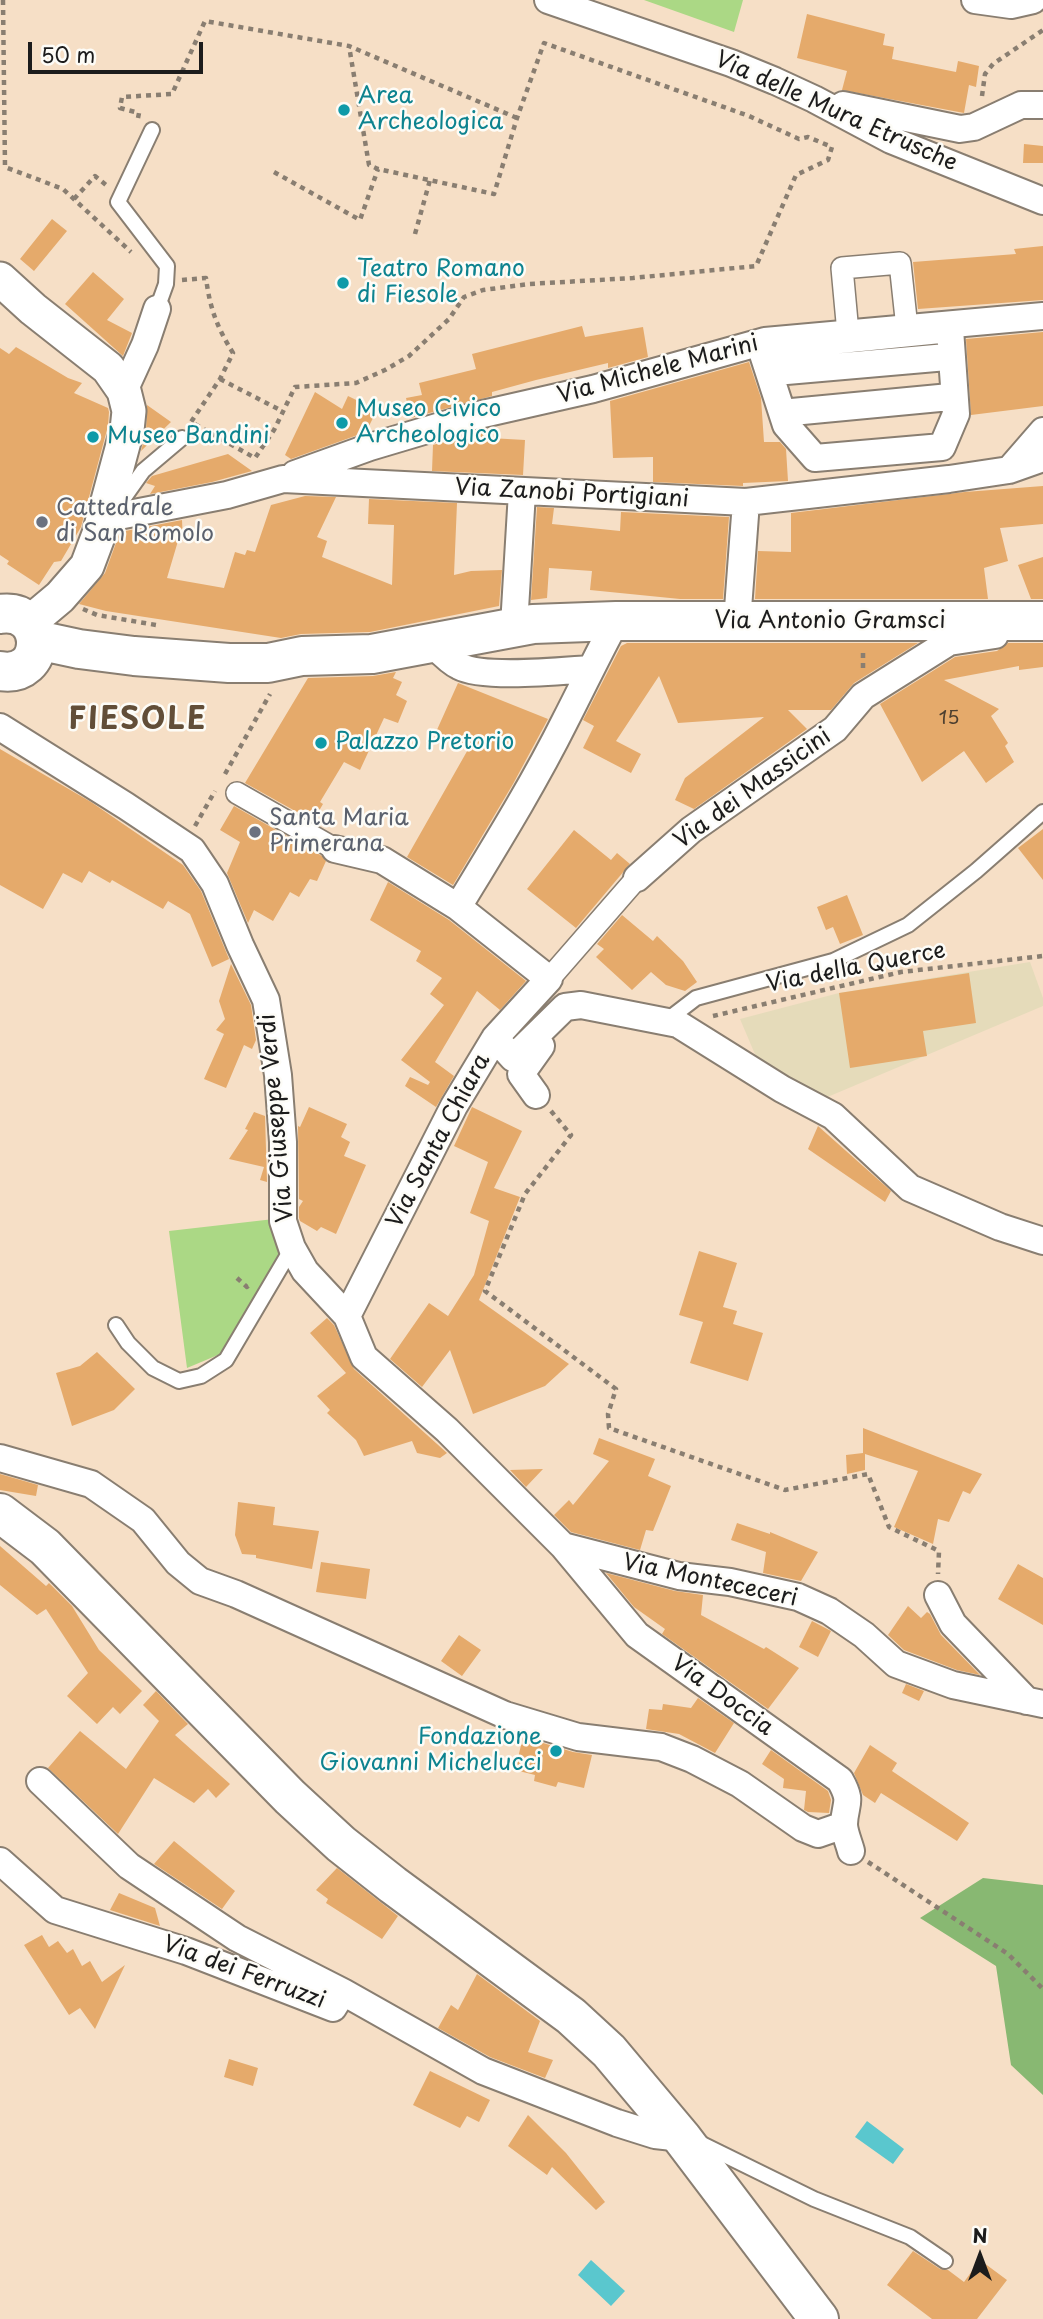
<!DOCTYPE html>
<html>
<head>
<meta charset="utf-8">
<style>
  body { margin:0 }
  #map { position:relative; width:1043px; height:2319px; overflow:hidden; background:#f6dfc6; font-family:"Playpen Sans",sans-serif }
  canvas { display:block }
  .north { position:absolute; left:945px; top:2221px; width:70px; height:70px; -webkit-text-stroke:5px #fdfcf7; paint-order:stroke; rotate:0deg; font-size:19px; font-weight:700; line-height:28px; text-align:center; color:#1c1c1c }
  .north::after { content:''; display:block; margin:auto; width:24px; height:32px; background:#1c1c1c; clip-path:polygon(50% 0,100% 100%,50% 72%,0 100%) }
  .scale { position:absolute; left:28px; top:42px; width:175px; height:32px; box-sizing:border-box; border:4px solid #1c1c1c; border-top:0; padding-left:9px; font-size:21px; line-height:24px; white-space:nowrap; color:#1c1c1c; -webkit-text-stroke:5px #fdfcf7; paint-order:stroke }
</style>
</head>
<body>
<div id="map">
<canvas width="1043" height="2319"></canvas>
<div class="north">N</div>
<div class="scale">50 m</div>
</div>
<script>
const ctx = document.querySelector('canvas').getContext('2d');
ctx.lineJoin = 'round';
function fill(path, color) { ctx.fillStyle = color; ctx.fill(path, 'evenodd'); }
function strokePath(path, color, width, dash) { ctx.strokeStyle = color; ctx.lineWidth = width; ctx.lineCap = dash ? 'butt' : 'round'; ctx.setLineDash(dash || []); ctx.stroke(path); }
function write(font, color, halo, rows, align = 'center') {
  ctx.font = font + ' "Playpen Sans",sans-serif'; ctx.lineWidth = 5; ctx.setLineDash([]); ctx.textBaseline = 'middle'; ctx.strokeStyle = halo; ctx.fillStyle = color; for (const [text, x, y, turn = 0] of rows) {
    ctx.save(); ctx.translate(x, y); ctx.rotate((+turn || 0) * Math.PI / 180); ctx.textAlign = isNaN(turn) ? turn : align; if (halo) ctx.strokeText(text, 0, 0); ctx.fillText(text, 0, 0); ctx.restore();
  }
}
const built = new Path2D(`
  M 1030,962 L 1043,998 L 1043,1006 L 818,1101 L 760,1066 L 740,1019 L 839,993 Z`);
const green = new Path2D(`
  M 644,0 L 743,0 L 734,32 Z
  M 274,1219 L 284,1251 L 225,1352 L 187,1368 L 169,1231 Z`);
const forest = new Path2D(`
  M 983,1878 L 1043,1885 L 1043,2095 L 1011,2065 L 996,1966 L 920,1918 Z`);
const water = new Path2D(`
  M 867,2121 L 904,2149 L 893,2164 L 855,2137 Z
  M 591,2260 L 625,2291 L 611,2306 L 578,2275 Z`);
const building = new Path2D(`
  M 807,14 L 885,34 L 883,45 L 894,47 L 892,59 L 956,72 L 958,61 L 979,66 L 976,87 L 969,85 L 964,113 L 842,90 L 847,71 L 797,58 Z
  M 1024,144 L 1043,146 L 1043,163 L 1023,163 Z
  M 52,219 L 67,231 L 34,271 L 20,259 Z
  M 1043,246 L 1043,300 L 918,309 L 913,262 L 1016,254 L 1014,249 Z
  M 93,272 L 124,299 L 107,320 L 132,333 L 123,356 L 65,304 Z
  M 582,326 L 585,337 L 643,327 L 648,357 L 608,368 L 608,363 L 536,380 L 492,392 L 492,396 L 411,418 L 406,398 L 422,395 L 419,383 L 476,369 L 472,354 Z
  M 1043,332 L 1043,406 L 971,415 L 966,339 Z
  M 16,347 L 68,378 L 82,383 L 74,393 L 108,408 L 109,412 L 108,426 L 81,527 L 61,561 L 54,562 L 39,585 L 7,564 L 9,561 L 0,555 L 0,348 L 9,354 Z
  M 749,362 L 761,398 L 764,442 L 780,442 L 786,449 L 788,481 L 743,483 L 743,486 L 653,482 L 653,457 L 613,458 L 610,401 Z
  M 315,392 L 342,409 L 348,396 L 377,410 L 366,432 L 291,459 L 285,455 Z
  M 147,405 L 171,422 L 141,451 L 146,432 Z
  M 491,428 L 490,438 L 525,440 L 523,475 L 432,471 L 433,445 Z
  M 228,454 L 252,471 L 212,482 L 150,494 L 155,486 L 146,483 L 152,476 Z
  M 1043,486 L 1043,524 L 1000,528 L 1008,561 L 984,568 L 988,599 L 755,599 L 758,551 L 791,552 L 791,513 L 965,492 Z
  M 305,496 L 336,497 L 317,537 L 327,541 L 322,557 L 392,585 L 394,525 L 368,524 L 369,499 L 457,503 L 454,575 L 471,571 L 502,570 L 499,606 L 370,632 L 301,634 L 281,638 L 106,611 L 79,604 L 105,573 L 120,532 L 182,520 L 183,541 L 178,541 L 167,578 L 224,588 L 235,552 L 245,555 L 247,550 L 255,552 L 271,505 Z
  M 537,507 L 554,508 L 552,524 L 620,531 L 621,512 L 729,517 L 723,599 L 680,599 L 590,590 L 592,571 L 549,568 L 547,598 L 531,600 Z
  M 1043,557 L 1043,599 L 1031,599 L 1018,565 Z
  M 627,643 L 918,643 L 854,683 L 831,710 L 788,710 L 807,729 L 694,809 L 675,800 L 685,778 L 764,717 L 678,723 L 659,676 L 616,741 L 641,754 L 631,773 L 583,748 L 594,726 L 583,720 L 621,646 Z
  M 1008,643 L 1043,643 L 1043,667 L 1019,670 L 1019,666 L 944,680 L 999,709 L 991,716 L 1008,743 L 1005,746 L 1014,762 L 986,783 L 964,751 L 922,782 L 880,704 L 955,657 L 997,651 Z
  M 396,672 L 393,678 L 402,682 L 396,695 L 407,701 L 398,723 L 384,718 L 360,770 L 344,762 L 320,802 L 323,804 L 313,821 L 245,783 L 308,678 L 373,676 Z
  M 458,683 L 548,719 L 513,784 L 453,885 L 407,857 L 470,746 L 436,732 Z
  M 0,749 L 91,802 L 183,865 L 201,891 L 229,959 L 212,967 L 190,914 L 168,901 L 163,909 L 112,880 L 110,883 L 89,871 L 82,883 L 63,873 L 43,909 L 0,885 Z
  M 234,806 L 322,856 L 326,861 L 317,881 L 310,879 L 299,897 L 290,892 L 273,921 L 254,910 L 248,923 L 227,873 L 240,842 L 220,830 Z
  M 1043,829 L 1043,880 L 1018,848 Z
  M 574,830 L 611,860 L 617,853 L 630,864 L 576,928 L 527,889 Z
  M 388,882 L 449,920 L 526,981 L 500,1010 L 477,991 L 435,1062 L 454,1076 L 436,1107 L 405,1086 L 410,1077 L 428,1085 L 430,1082 L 401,1060 L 444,1005 L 430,994 L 442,978 L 416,961 L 421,951 L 370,920 Z
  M 847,895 L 863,935 L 840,944 L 833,927 L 826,930 L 817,907 Z
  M 622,915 L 653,941 L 657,936 L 683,961 L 697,982 L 685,991 L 666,985 L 651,972 L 632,990 L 596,957 L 604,949 L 597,944 Z
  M 231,964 L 251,1005 L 256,1040 L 252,1049 L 244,1045 L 226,1088 L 204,1079 L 224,1034 L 216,1030 L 225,1019 L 219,1001 Z
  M 969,973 L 976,1023 L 923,1031 L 927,1056 L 850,1068 L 839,993 Z
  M 309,1107 L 347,1124 L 341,1137 L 350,1142 L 344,1156 L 366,1165 L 336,1234 L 321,1227 L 317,1231 L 300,1221 L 299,1218 L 299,1207 L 303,1201 L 299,1199 L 298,1126 L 300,1127 Z
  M 472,1107 L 522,1131 L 494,1188 L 520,1197 L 479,1300 L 569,1364 L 545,1386 L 473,1414 L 450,1350 L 422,1387 L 390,1359 L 429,1303 L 448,1316 L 474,1275 L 489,1221 L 470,1213 L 488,1162 L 454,1146 Z
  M 254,1112 L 265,1116 L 267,1182 L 260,1180 L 264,1167 L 229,1159 L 248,1130 L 245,1129 Z
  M 818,1126 L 891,1191 L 885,1202 L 808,1149 Z
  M 699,1251 L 737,1263 L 723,1307 L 737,1311 L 733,1324 L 763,1333 L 748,1381 L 690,1363 L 703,1322 L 679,1315 Z
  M 327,1318 L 334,1325 L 354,1369 L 447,1453 L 440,1458 L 417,1453 L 412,1441 L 364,1456 L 356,1440 L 327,1413 L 330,1410 L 317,1396 L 346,1373 L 310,1333 Z
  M 97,1352 L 135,1389 L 114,1410 L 72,1426 L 56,1373 L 80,1366 Z
  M 863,1428 L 982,1474 L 970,1494 L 963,1491 L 949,1522 L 938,1519 L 933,1544 L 894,1527 L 918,1471 L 865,1454 L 865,1470 L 847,1474 L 846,1455 L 863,1453 Z
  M 599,1438 L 655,1459 L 648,1476 L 671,1486 L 653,1531 L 646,1530 L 640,1550 L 571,1532 L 554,1515 L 569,1500 L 573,1505 L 609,1461 L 593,1454 Z
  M 543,1469 L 526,1487 L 510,1470 Z
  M 0,1474 L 38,1485 L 36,1496 L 0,1490 Z
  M 238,1502 L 275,1507 L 273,1525 L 319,1531 L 312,1569 L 256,1558 L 256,1555 L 242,1554 L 235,1535 Z
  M 737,1523 L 770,1534 L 770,1532 L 818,1552 L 801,1581 L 763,1573 L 766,1552 L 731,1540 Z
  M 0,1546 L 46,1586 L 49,1583 L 72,1606 L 99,1650 L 142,1691 L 120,1714 L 113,1707 L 97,1724 L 67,1696 L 88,1673 L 46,1609 L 37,1615 L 0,1585 Z
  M 321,1562 L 370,1569 L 366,1599 L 316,1592 Z
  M 1018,1564 L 1043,1578 L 1043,1625 L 998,1599 Z
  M 606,1573 L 675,1591 L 703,1595 L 701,1615 L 764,1649 L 766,1647 L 799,1668 L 768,1709 L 662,1634 L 665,1629 L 634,1607 Z
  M 908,1606 L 921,1618 L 927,1612 L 930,1614 L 941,1635 L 980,1675 L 957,1670 L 904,1650 L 888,1635 Z
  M 812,1621 L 831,1631 L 818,1657 L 799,1647 Z
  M 459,1635 L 481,1650 L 462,1676 L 441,1661 Z
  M 906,1684 L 924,1691 L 919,1701 L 902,1693 Z
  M 156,1691 L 188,1724 L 175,1735 L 230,1784 L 216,1798 L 208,1789 L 194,1803 L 154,1778 L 118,1834 L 48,1768 L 80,1731 L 126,1769 L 159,1721 L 143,1705 Z
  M 698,1698 L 734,1723 L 715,1753 L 679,1734 L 646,1729 L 649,1709 L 662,1710 L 663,1704 L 691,1708 Z
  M 523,1737 L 573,1752 L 592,1755 L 584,1788 L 558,1782 L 556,1787 L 534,1781 L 535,1775 L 515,1770 Z
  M 870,1745 L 897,1763 L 892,1771 L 969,1823 L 957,1841 L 881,1793 L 875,1803 L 863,1795 L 854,1773 Z
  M 771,1750 L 828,1791 L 831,1800 L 829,1813 L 808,1812 L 804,1810 L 806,1791 L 783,1788 L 784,1779 L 762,1764 Z
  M 174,1841 L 235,1891 L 222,1909 L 154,1864 Z
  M 337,1868 L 398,1916 L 382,1939 L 326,1903 L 328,1899 L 316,1890 Z
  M 119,1893 L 155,1908 L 160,1926 L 110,1910 Z
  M 42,1935 L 49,1947 L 58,1941 L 67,1953 L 73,1949 L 82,1966 L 90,1961 L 102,1982 L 125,1965 L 95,2029 L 80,2008 L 69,2015 L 24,1945 Z
  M 477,1974 L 540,2021 L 528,2052 L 553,2060 L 545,2078 L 490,2057 L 438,2028 L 451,2005 L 458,2010 Z
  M 229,2059 L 258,2068 L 253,2086 L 224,2077 Z
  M 430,2071 L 490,2100 L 479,2122 L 467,2116 L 460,2128 L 413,2105 Z
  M 528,2115 L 566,2153 L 605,2202 L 596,2210 L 552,2167 L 547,2175 L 508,2146 Z
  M 913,2251 L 940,2269 L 948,2270 L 964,2282 L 980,2260 L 1007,2280 L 977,2319 L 932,2319 L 887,2285 Z`);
const path = new Path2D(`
  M 3,0 L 5,167 L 63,189 L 131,252
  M 982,96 L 985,74 L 993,64 L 1043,30
  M 138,118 L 139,113 L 120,108 L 122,97 L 172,94 L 205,21 L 349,46 L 517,118
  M 274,172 L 360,220 L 378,169
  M 74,199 L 95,176 L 106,185 L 107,182
  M 415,234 L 430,180
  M 182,280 L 206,278 C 210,309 217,327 233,353 L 220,379 L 191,422 L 255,458 L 274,430 L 295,387 L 356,383 L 385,370 L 409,356 L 449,319 L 464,297 L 483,290 L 529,284 L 633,278 L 756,266 L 796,175 L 828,160 L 832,147 L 808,137 L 799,139 L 749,116 L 544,43 L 517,118 L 494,194 L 378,169 L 369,165 L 349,46
  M 220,379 L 282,411
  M 83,609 L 97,615 L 156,625
  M 863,668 L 863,648
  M 225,774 L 270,694
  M 195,826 L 215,791
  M 713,1016 L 901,972 L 1043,956
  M 551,1111 L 571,1135 L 525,1194 L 485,1291 L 616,1389 L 608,1414 L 609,1428 L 785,1490 L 868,1474 L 889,1527 L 939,1551 L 938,1574
  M 237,1278 L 247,1287 L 250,1284
  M 868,1862 L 1008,1954 L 1043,1989`);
const service = new Path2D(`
  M 152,130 L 118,202 L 167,266 L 166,284 L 157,309
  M 114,506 L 121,502 L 143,471 L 182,438
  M 666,1021 L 696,998 L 833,961 L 908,925 L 976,871 L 1043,812
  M 116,1325 L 128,1343 L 153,1368 L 179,1381 L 201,1376 L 226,1360 L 292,1248
  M 700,2143 L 814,2199 L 910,2237 L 945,2261`);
const pedestrian = new Path2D(`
  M 848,333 L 842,268 L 900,263 L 907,328
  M 237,793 L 335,849
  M 549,979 L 637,878`);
const minor = new Path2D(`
  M 548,0 L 731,63 L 775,81 L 814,99 L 891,140 L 1043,201
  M 975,0 L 1011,5 L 1033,0
  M 843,105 L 960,129 L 974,127 L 1021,105 L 1043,105
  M 950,329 L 956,414 L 942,447 L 815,458 L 786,425 L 761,348 Z
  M 775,372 L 947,357
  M 124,391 L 145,345 L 157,309
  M 792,412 L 950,397
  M 1010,469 L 1043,431
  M 295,474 L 370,447 L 474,416 L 593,389 L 765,341 L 1043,316
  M 103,519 L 227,495 L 283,479 L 746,502 L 949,479 L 1009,470 L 1043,458
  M 737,622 L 746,502
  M 514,626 L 522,492
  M 430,641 C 438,649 448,661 459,666 C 483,679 559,671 589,669
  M 0,727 L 126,806 L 192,850 L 215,884 L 240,945 L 266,1000 L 278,1075 L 283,1142 L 283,1221 L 292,1248 L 305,1271 L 347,1316 L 364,1357 L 447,1430 L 563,1546 L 637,1635 L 840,1780 C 853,1803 845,1802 844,1824 C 844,1832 849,1843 851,1851
  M 335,849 L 382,860 L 458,907 L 549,979 L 495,1038 L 454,1106 L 347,1316
  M 637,878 L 691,830 L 835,729 L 863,696 L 949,642 L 995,635
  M 458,907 C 495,846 533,785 565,721 C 582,688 598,654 616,621
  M 495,1038 L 513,1058 L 565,1007 L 581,1005 L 678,1024 L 782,1089 L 833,1116 L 910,1188 L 1000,1227 L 1043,1241
  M 536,1095 L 521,1074 L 541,1046
  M 0,1458 L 91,1484 L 143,1520 L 178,1563 L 200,1581 L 236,1594 L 505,1715 L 578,1737 L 661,1747 L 692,1759 L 740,1784 L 803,1828 L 818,1834 L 844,1825
  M 563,1546 L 679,1576 L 730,1582 L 798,1597 L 829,1611 L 864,1635 L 896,1664 L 953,1685 L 1043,1704
  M 938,1595 L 953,1624 L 1027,1701
  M 40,1781 L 129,1866 L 237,1938 L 343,1992
  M 0,1861 L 55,1910 L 186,1951 L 333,2008 L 343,1992 L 483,2071 L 617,2123 L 655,2135 L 682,2138`);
const tertiary = new Path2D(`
  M 0,279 L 33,309 L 108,368 L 124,391 L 129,411 L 127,430 L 99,534 L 87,566 L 60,597 L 29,623`);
const secondary = new Path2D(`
  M 0,614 C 48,607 48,679 0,671
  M 37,640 L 79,649 L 134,656 L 229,663 L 268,663 L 302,656 L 372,654 L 533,624 L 616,621 L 1043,621
  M 0,1513 L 45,1547 L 290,1797 L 341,1844 L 393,1885 L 571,2016 L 609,2051 L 682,2138 L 819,2319`);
const markers = [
  [344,110,7,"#0f9aa8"],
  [343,283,7,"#0f9aa8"],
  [342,423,7,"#0f9aa8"],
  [93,437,7,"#0f9aa8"],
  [42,522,7,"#6b7280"],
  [321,743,7,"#0f9aa8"],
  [255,832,7,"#6b7280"],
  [556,1751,7,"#0f9aa8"]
];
const numberNames = [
  ["15",949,719]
];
const cultureNames = [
  ["Area",358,97],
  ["Archeologica",358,123],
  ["Teatro Romano",357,270],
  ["di Fiesole",357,296],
  ["Museo Civico",356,410],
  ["Archeologico",356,436],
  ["Museo Bandini",107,437],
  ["Palazzo Pretorio",335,743],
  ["Fondazione",542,1738,"right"],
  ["Giovanni Michelucci",542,1764,"right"]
];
const streetNames = [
  ["Via delle Mura Etrusche",836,112,24],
  ["Via Michele Marini",658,370,-15],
  ["Via Zanobi Portigiani",572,494,3],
  ["Via Antonio Gramsci",830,622],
  ["Via dei Massicini",753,789,-36],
  ["Via della Querce",856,968,-11],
  ["Via Giuseppe Verdi",277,1118,-95],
  ["Via Santa Chiara",439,1141,-62],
  ["Via Montececeri",710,1581,12],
  ["Via Doccia",722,1696,36],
  ["Via dei Ferruzzi",244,1973,20]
];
const worshipNames = [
  ["Cattedrale",56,509],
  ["di San Romolo",56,535],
  ["Santa Maria",269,819],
  ["Primerana",269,845]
];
const districtNames = [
  ["FIESOLE",138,721]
];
fill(built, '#e5dbba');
fill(green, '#abd885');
fill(forest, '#88b872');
fill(water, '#5ac7ce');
fill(building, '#e5aa6b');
strokePath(service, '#897e71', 18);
strokePath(pedestrian, '#897e71', 24);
strokePath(minor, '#897e71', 30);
strokePath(tertiary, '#897e71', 37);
strokePath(secondary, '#897e71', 42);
strokePath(path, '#897e71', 4.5, [5, 5]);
strokePath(service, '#fff', 14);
strokePath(pedestrian, '#fff', 21);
strokePath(minor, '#fff', 26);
strokePath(tertiary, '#fff', 33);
strokePath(secondary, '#fff', 38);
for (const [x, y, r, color] of markers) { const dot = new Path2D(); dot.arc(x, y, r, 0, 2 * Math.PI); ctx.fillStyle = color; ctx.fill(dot); strokePath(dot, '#fdfcf7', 2.5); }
write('19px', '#4e4030', null, numberNames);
write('23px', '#0d838f', '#fdfcf7', cultureNames, 'left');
write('23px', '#1c1c1c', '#fdfcf7', streetNames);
write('23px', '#5b616d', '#fdfcf7', worshipNames, 'left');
ctx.letterSpacing = '2px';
write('bold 30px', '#624e38', '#fdfcf7', districtNames);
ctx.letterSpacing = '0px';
</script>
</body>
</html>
